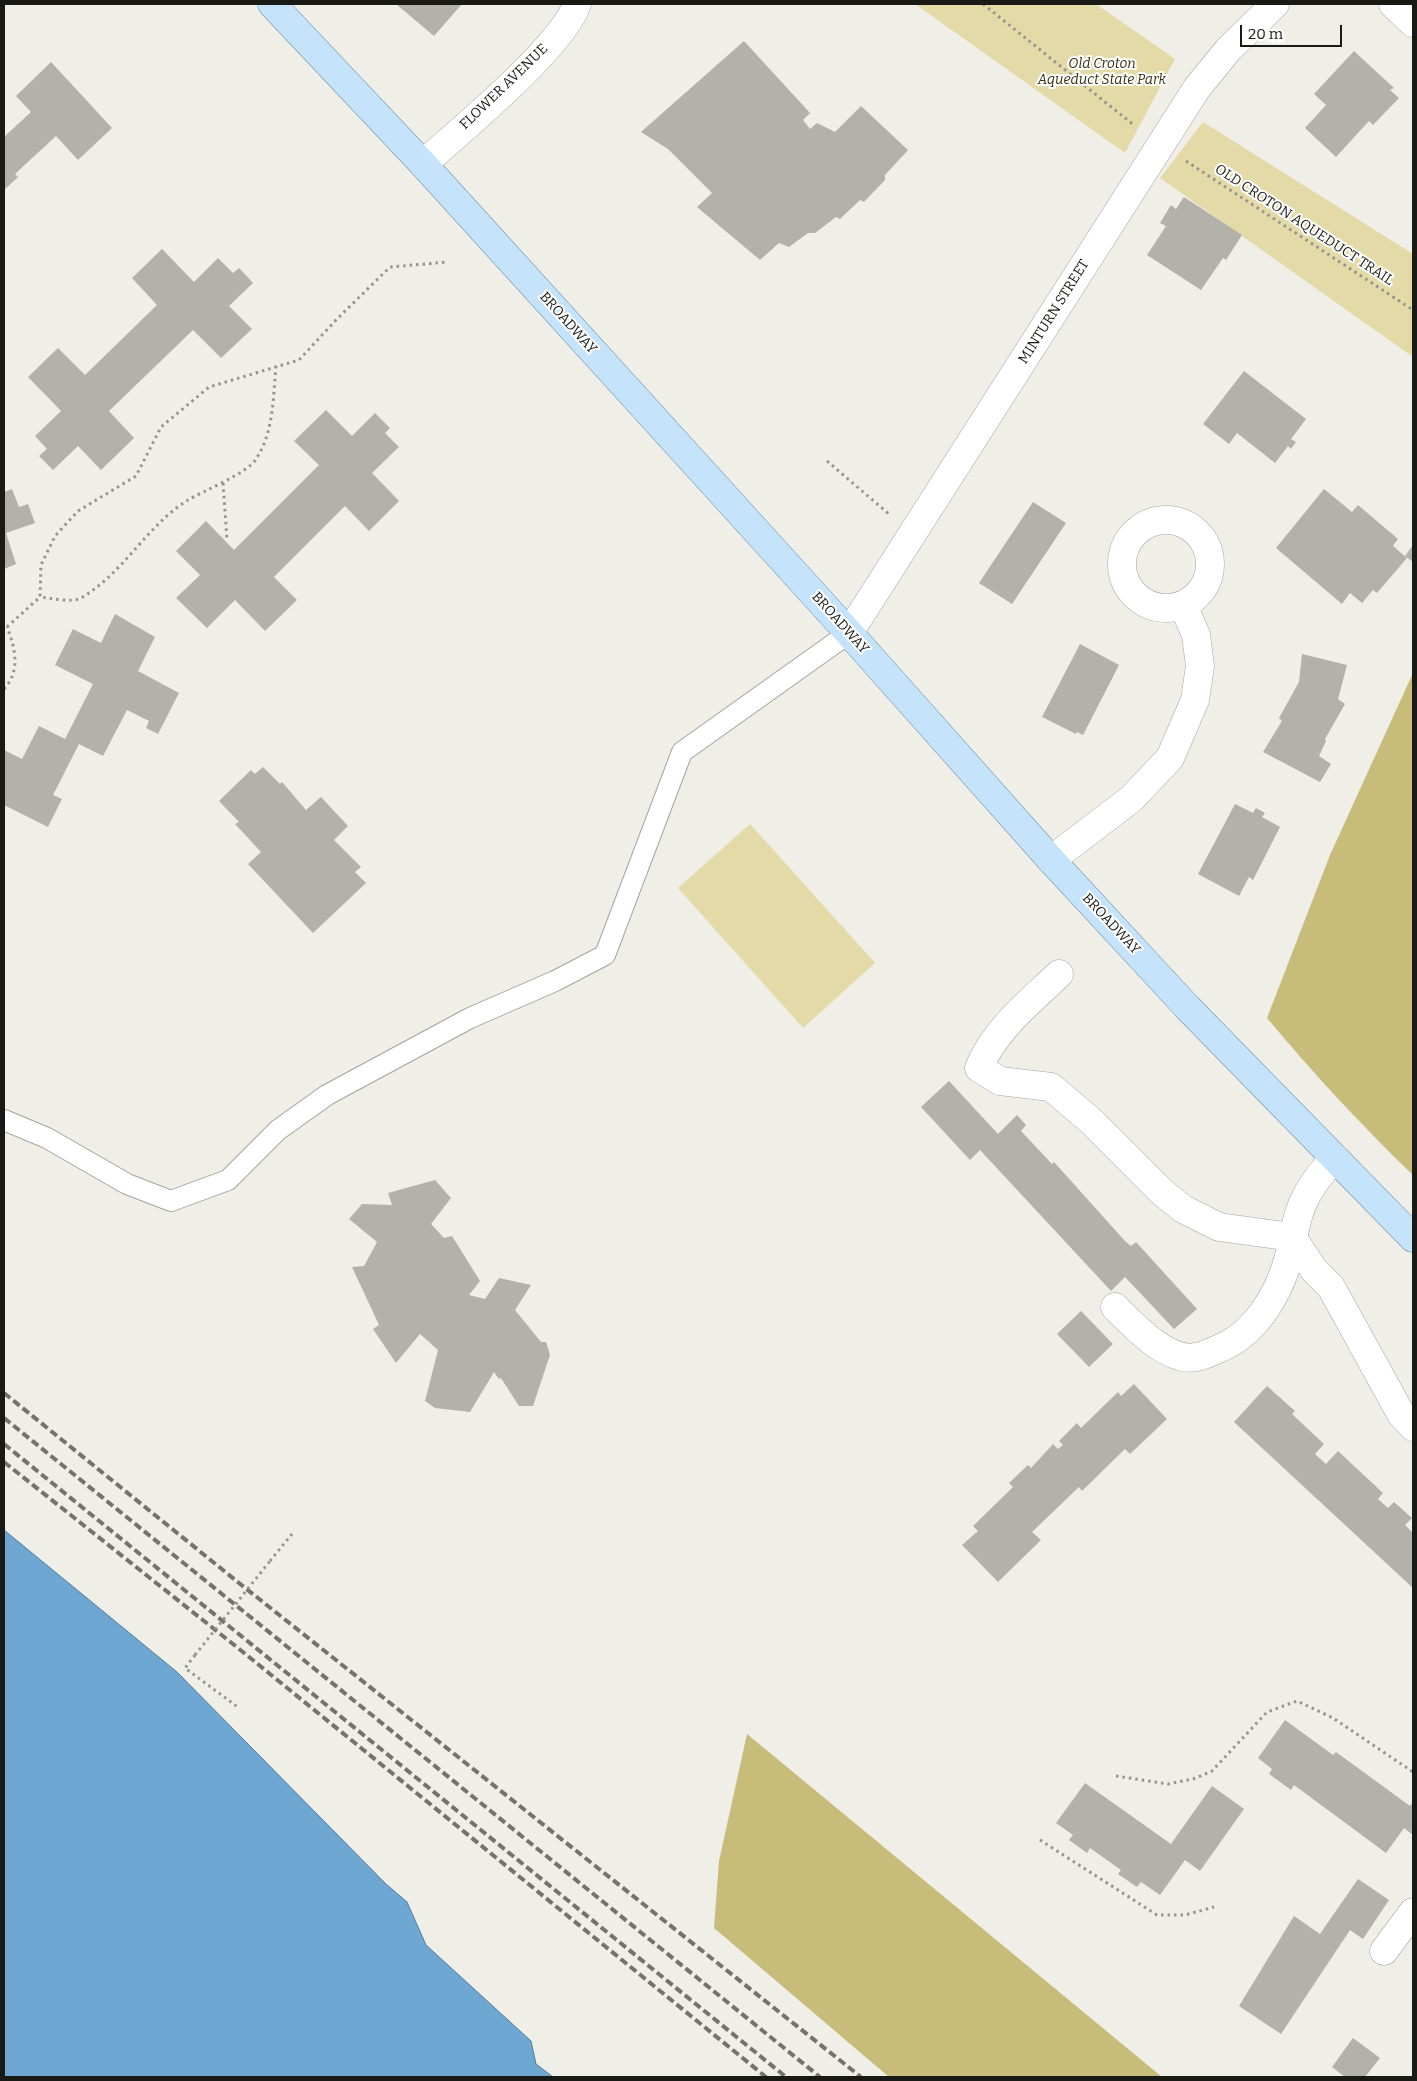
<!DOCTYPE html>
<html>
<head>
<meta charset="utf-8">
<style>
  body { margin:0 }
  #map { position:relative; width:1417px; height:2081px; overflow:hidden; background:#efeee7; font-family:Bitter,serif }
  canvas { display:block }
  .frame { position:absolute; inset:0; border:5px solid #191916; pointer-events:none }
  .scale { position:absolute; left:1240px; top:25px; width:102px; height:22px; box-sizing:border-box; border:2px solid #191916; border-top:0; padding-left:6px; font-size:15px; line-height:18px; white-space:nowrap; color:#191916; -webkit-text-stroke:4px #fff; paint-order:stroke }
</style>
</head>
<body>
<div id="map">
<canvas width="1417" height="2081"></canvas>
<div class="frame"></div>
<div class="scale">20 m</div>
</div>
<script>
const ctx = document.querySelector('canvas').getContext('2d');
ctx.lineJoin = 'round';
function fill(path, color) { ctx.fillStyle = color; ctx.fill(path, 'evenodd'); }
function strokePath(path, color, width, dash) { ctx.strokeStyle = color; ctx.lineWidth = width; ctx.lineCap = dash ? 'butt' : 'round'; ctx.setLineDash(dash || []); ctx.stroke(path); }
function write(font, color, halo, rows, align = 'center') {
  ctx.font = font + ' Bitter,serif'; ctx.lineWidth = 4; ctx.setLineDash([]); ctx.textBaseline = 'middle'; ctx.strokeStyle = halo; ctx.fillStyle = color; for (const [text, x, y, turn = 0] of rows) {
    ctx.save(); ctx.translate(x, y); ctx.rotate((+turn || 0) * Math.PI / 180); ctx.textAlign = isNaN(turn) ? turn : align; if (halo) ctx.strokeText(text, 0, 0); ctx.fillText(text, 0, 0); ctx.restore();
  }
}
const green = new Path2D(`
  M 915,4 L 1096,4 L 1175,59 L 1125,153 Z
  M 1203,122 L 1413,254 L 1413,357 L 1160,178 Z
  M 750,824 L 875,963 L 803,1028 L 678,888 Z`);
const forest = new Path2D(`
  M 1413,673 L 1413,1175 C 1361,1125 1313,1073 1267,1018 L 1330,855 Z
  M 747,1734 L 1162,2077 L 889,2077 L 714,1928 L 719,1861 Z`);
const water = new Path2D(`
  M 4,1530 L 177,1672 L 386,1884 L 407,1902 L 426,1945 L 531,2041 L 536,2064 L 553,2077 L 4,2077 Z`);
const building = new Path2D(`
  M 396,4 L 462,4 L 434,36 Z
  M 744,41 L 810,113 L 803,120 L 810,129 L 817,123 L 835,132 L 861,106 L 908,150 L 885,175 L 885,180 L 864,202 L 860,200 L 840,219 L 836,217 L 815,233 L 808,233 L 789,247 L 779,243 L 760,260 L 697,207 L 712,193 L 668,149 L 641,132 Z
  M 1354,51 L 1394,88 L 1390,90 L 1399,98 L 1373,125 L 1369,121 L 1336,157 L 1305,128 L 1326,105 L 1314,94 Z
  M 51,62 L 112,128 L 78,160 L 56,136 L 15,174 L 18,177 L 4,190 L 4,137 L 31,112 L 16,96 Z
  M 1184,197 L 1242,235 L 1226,260 L 1223,258 L 1201,290 L 1147,255 L 1166,226 L 1160,223 L 1171,205 L 1176,209 Z
  M 162,249 L 194,282 L 218,258 L 233,273 L 239,268 L 253,283 L 229,306 L 252,329 L 221,358 L 193,330 L 109,411 L 134,438 L 101,470 L 78,446 L 53,470 L 39,456 L 47,449 L 35,436 L 61,411 L 28,377 L 58,348 L 85,375 L 157,305 L 132,278 Z
  M 1244,371 L 1306,419 L 1291,439 L 1296,442 L 1291,449 L 1288,446 L 1275,463 L 1237,433 L 1229,444 L 1203,424 Z
  M 326,410 L 352,436 L 375,413 L 390,428 L 385,433 L 399,447 L 372,473 L 399,501 L 369,531 L 345,506 L 274,577 L 297,600 L 265,631 L 235,600 L 207,628 L 176,598 L 200,575 L 176,551 L 206,521 L 234,550 L 319,465 L 294,441 Z
  M 12,489 L 19,507 L 28,504 L 35,523 L 6,533 L 16,564 L 4,569 L 4,492 Z
  M 1324,489 L 1352,512 L 1358,505 L 1398,539 L 1393,546 L 1407,558 L 1377,593 L 1373,590 L 1362,603 L 1350,593 L 1342,604 L 1276,548 Z
  M 1033,502 L 1066,523 L 1012,604 L 979,583 Z
  M 1413,545 L 1413,562 L 1405,556 Z
  M 115,614 L 155,637 L 138,671 L 179,693 L 158,734 L 146,728 L 149,721 L 127,710 L 103,756 L 79,744 L 53,795 L 62,799 L 48,827 L 4,805 L 4,750 L 22,759 L 39,726 L 65,739 L 93,684 L 55,665 L 73,629 L 101,643 Z
  M 1080,644 L 1119,665 L 1083,735 L 1077,732 L 1076,734 L 1042,717 Z
  M 1302,654 L 1347,665 L 1338,699 L 1345,704 L 1325,739 L 1326,741 L 1319,756 L 1331,764 L 1320,782 L 1263,752 L 1282,721 L 1279,718 L 1299,682 Z
  M 263,767 L 280,784 L 282,782 L 306,810 L 321,797 L 348,826 L 334,840 L 361,867 L 355,872 L 366,883 L 313,933 L 248,864 L 261,852 L 235,824 L 239,822 L 219,801 L 251,770 L 255,774 Z
  M 1235,804 L 1253,813 L 1256,808 L 1265,813 L 1262,817 L 1280,827 L 1253,880 L 1249,877 L 1239,896 L 1198,874 Z
  M 949,1081 L 998,1134 L 1017,1115 L 1026,1125 L 1021,1131 L 1052,1164 L 1054,1162 L 1125,1241 L 1131,1246 L 1136,1242 L 1197,1309 L 1174,1329 L 1125,1277 L 1111,1291 L 980,1150 L 970,1160 L 921,1107 Z
  M 435,1180 L 451,1198 L 431,1224 L 444,1238 L 452,1236 L 480,1281 L 469,1295 L 485,1299 L 499,1278 L 531,1285 L 515,1310 L 541,1342 L 546,1342 L 550,1355 L 533,1406 L 519,1406 L 501,1378 L 499,1379 L 494,1372 L 470,1412 L 435,1408 L 425,1401 L 438,1350 L 420,1334 L 396,1363 L 373,1329 L 379,1325 L 352,1267 L 364,1266 L 377,1242 L 349,1219 L 362,1204 L 392,1205 L 388,1193 Z
  M 1081,1311 L 1113,1344 L 1089,1367 L 1057,1334 Z
  M 1134,1384 L 1167,1419 L 1130,1454 L 1125,1449 L 1082,1491 L 1079,1487 L 1032,1532 L 1041,1540 L 998,1582 L 962,1545 L 978,1531 L 973,1526 L 1013,1487 L 1009,1483 L 1028,1465 L 1031,1468 L 1053,1444 L 1058,1449 L 1063,1445 L 1059,1441 L 1077,1423 L 1081,1428 L 1118,1392 L 1121,1396 Z
  M 1267,1386 L 1295,1411 L 1292,1414 L 1324,1444 L 1315,1454 L 1326,1464 L 1338,1451 L 1383,1493 L 1378,1499 L 1388,1508 L 1394,1502 L 1412,1518 L 1405,1525 L 1413,1533 L 1413,1588 L 1234,1422 Z
  M 1285,1720 L 1333,1755 L 1336,1752 L 1410,1806 L 1413,1802 L 1413,1835 L 1404,1828 L 1386,1853 L 1294,1785 L 1291,1790 L 1269,1774 L 1272,1769 L 1258,1758 Z
  M 1085,1783 L 1171,1844 L 1212,1786 L 1244,1809 L 1200,1871 L 1185,1860 L 1160,1895 L 1141,1882 L 1137,1887 L 1118,1874 L 1121,1870 L 1090,1848 L 1087,1853 L 1069,1840 L 1073,1835 L 1056,1823 Z
  M 1358,1879 L 1389,1900 L 1363,1939 L 1350,1930 L 1281,2034 L 1239,2006 L 1294,1916 L 1320,1934 Z
  M 1353,2038 L 1380,2058 L 1365,2077 L 1345,2077 L 1332,2067 Z`);
const path = new Path2D(`
  M 983,4 L 1135,126
  M 1186,161 L 1413,310
  M 276,366 C 273,397 274,432 256,459 C 248,473 203,491 188,500 C 146,526 124,573 81,598 C 72,603 50,598 40,597 L 41,565 L 55,536 L 78,511 L 136,476 L 161,427 L 209,387 L 299,360 L 336,320 L 390,267 L 448,262
  M 827,461 L 889,514
  M 223,483 L 227,540
  M 7,627 L 40,597
  M 4,689 C 21,671 15,647 7,627
  M 270,1561 L 292,1534
  M 195,1655 L 185,1668 L 239,1708
  M 1116,1776 L 1168,1784 L 1193,1779 L 1212,1771 L 1267,1712 L 1297,1701 L 1333,1718 L 1413,1772
  M 1040,1840 L 1157,1915 L 1185,1915 L 1214,1907`);
const lane = new Path2D(`
  M 4,1120 L 47,1138 L 127,1184 L 171,1201 L 228,1180 L 278,1130 L 327,1095 L 470,1018 L 555,981 L 605,955 L 682,752 L 849,633`);
const street = new Path2D(`
  M 1393,4 L 1413,23
  M 423,164 C 460,131 563,46 577,4
  M1122 564a44 44 0 1 1 88 0a44 44 0 1 1-88 0Z
  M 849,633 L 1197,88 L 1228,50 L 1275,4
  M 1051,860 L 1131,799 L 1170,758 L 1195,700 L 1200,666 L 1196,635 L 1183,605
  M 1059,974 C 1029,1003 995,1029 979,1068 L 1000,1081 L 1051,1087 L 1091,1121 L 1162,1192 L 1183,1209 L 1219,1227 L 1292,1237 L 1314,1270 L 1331,1287 L 1401,1414 L 1413,1427
  M 1115,1307 C 1133,1325 1168,1363 1196,1357 C 1204,1356 1211,1352 1218,1349 C 1254,1335 1278,1296 1288,1260 C 1293,1241 1295,1222 1302,1205 C 1310,1186 1321,1172 1335,1158
  M 1384,1951 L 1413,1912`);
const primary = new Path2D(`
  M 272,4 L 423,164 L 849,633 L 1051,860 L 1188,1008 L 1413,1238`);
const rail = new Path2D(`
  M 4,1393 L 239,1583 L 861,2077
  M 4,1418 L 820,2077
  M 4,1444 L 786,2077
  M 4,1462 L 238,1648 L 766,2077`);
const pathBridge = new Path2D(`
  M 195,1655 L 270,1561`);
const parkNames = [
  ["Old Croton",1102,64],
  ["Aqueduct State Park",1102,80]
];
const streetNames = [
  ["FLOWER AVENUE",504,87,-44],
  ["OLD CROTON AQUEDUCT TRAIL",1304,225,33],
  ["MINTURN STREET",1054,312,-58],
  ["BROADWAY",568,323,48],
  ["BROADWAY",840,623,48],
  ["BROADWAY",1111,924,47]
];
fill(green, '#e3daa8');
fill(forest, '#c8bc7a');
fill(water, '#6fa7d3');
strokePath(water, '#557c9a', 1);
fill(building, '#b2b1aa');
strokePath(lane, '#a5a49d', 22);
strokePath(street, '#a5a49d', 29);
strokePath(primary, '#7091aa', 29);
strokePath(path, '#95948f', 3, [2.5, 4]);
strokePath(lane, '#fff', 20);
strokePath(street, '#fff', 28);
strokePath(primary, '#c5e4fc', 28);
strokePath(rail, '#74746f', 4, [8, 4]);
strokePath(pathBridge, '#95948f', 3, [2.5, 4]);
write('italic 14px', '#363012', '#fff', parkNames);
write('14px', '#191916', '#fff', streetNames);
</script>
</body>
</html>
